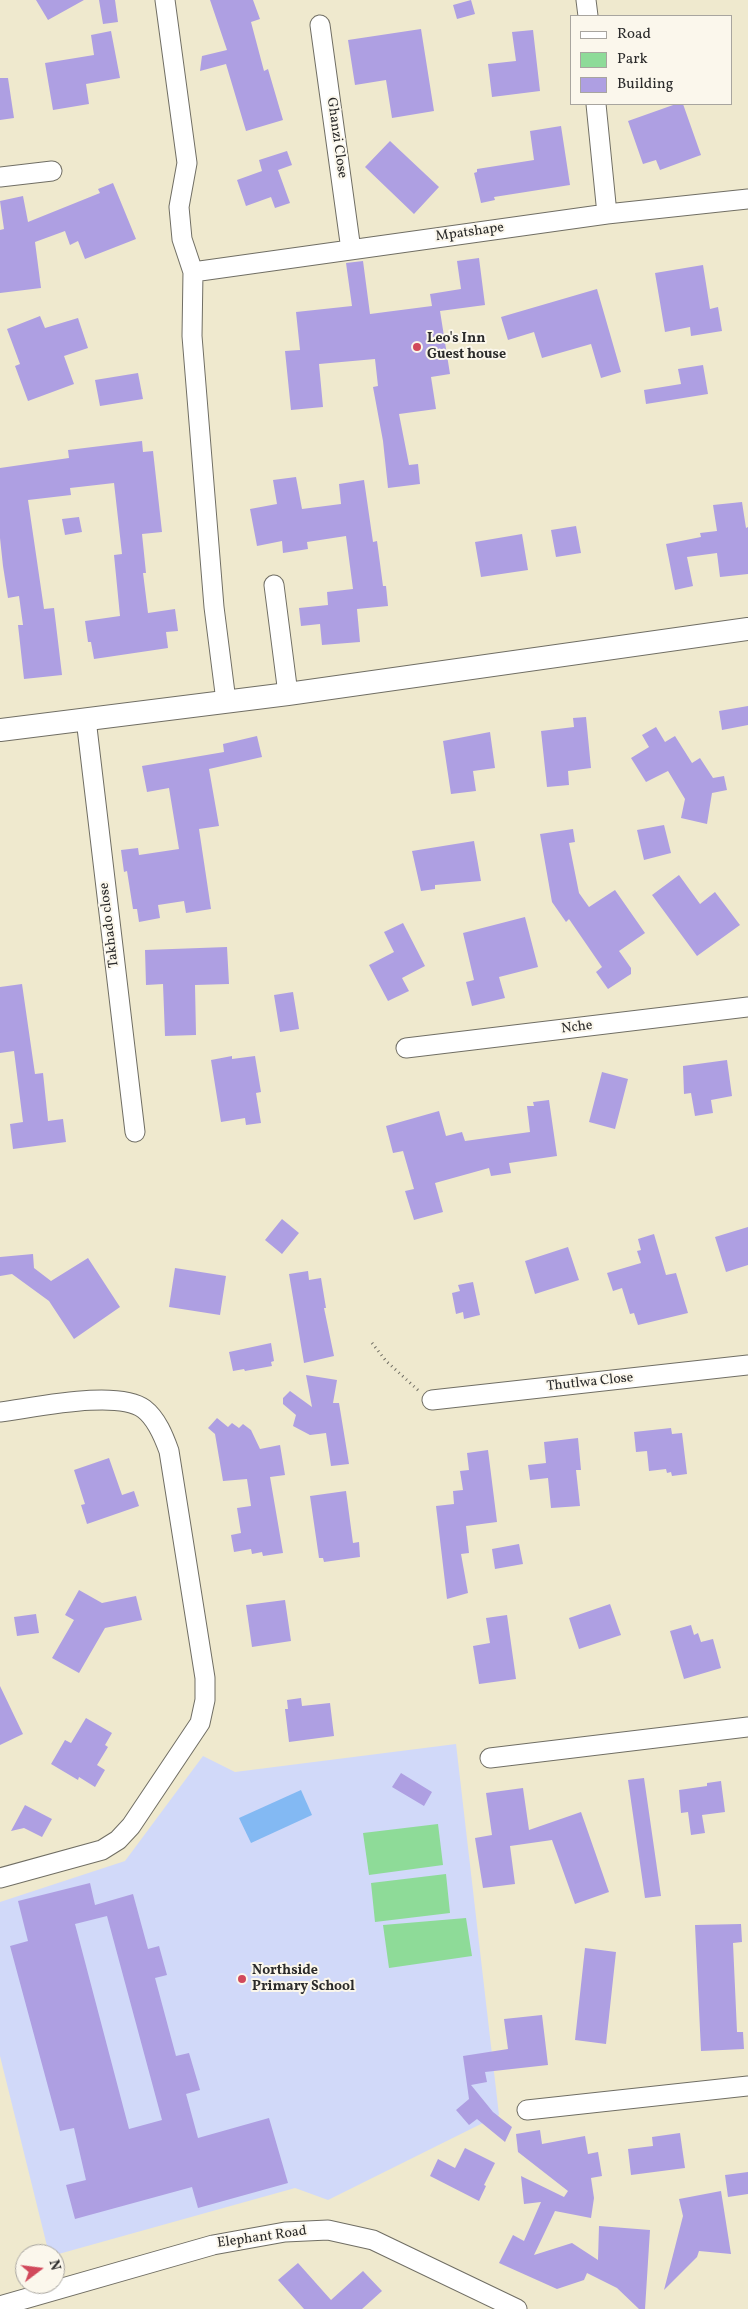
<!DOCTYPE html>
<html>
<head>
<meta charset="utf-8">
<style>
  body { margin:0 }
  #map { position:relative; width:748px; height:2309px; overflow:hidden; background:#efe9ce; font-family:Vollkorn,serif }
  canvas { display:block }
  .legend { position:absolute; left:570px; top:15px; width:162px; height:90px; box-sizing:border-box; background:#fbf7ec; border:1px solid #a8a59f; margin:0; padding:6px 9px; list-style:none; font-size:15px; color:#2b2b2b }
  .legend li { display:flex; align-items:center; gap:10px; height:25px }
  .legend b { width:25px; border:1px solid #a8a59f }
  .north { position:absolute; left:15px; top:2244px; width:50px; height:50px; box-sizing:border-box; background:#fbf7ec; border:1px solid #a8a59f; border-radius:50%; rotate:75deg; font-size:14px; font-weight:700; line-height:20px; text-align:center; color:#2b2b2b }
  .north::after { content:''; display:block; margin:auto; width:18px; height:22px; background:#d1495b; clip-path:polygon(50% 0,100% 100%,50% 72%,0 100%) }
</style>
</head>
<body>
<div id="map">
<canvas width="748" height="2309"></canvas>
<ul class="legend">
<li><b style="height:6px;background:#fff"></b>Road</li>
<li><b style="height:14px;background:#8edb98"></b>Park</li>
<li><b style="height:14px;background:#ae9fe2"></b>Building</li>
</ul>
<div class="north">N</div>
</div>
<script>
const ctx = document.querySelector('canvas').getContext('2d');
ctx.lineJoin = 'round';
function fill(path, color) { ctx.fillStyle = color; ctx.fill(path, 'evenodd'); }
function strokePath(path, color, width, dash) { ctx.strokeStyle = color; ctx.lineWidth = width; ctx.lineCap = dash ? 'butt' : 'round'; ctx.setLineDash(dash || []); ctx.stroke(path); }
function write(font, color, halo, rows, align = 'center') {
  ctx.font = font + ' Vollkorn,serif'; ctx.lineWidth = 4; ctx.setLineDash([]); ctx.textBaseline = 'middle'; ctx.strokeStyle = halo; ctx.fillStyle = color; for (const [text, x, y, turn = 0] of rows) {
    ctx.save(); ctx.translate(x, y); ctx.rotate((+turn || 0) * Math.PI / 180); ctx.textAlign = isNaN(turn) ? turn : align; if (halo) ctx.strokeText(text, 0, 0); ctx.fillText(text, 0, 0); ctx.restore();
  }
}
const built = new Path2D(`
  M 456,1744 L 499,2115 L 328,2200 L 295,2188 L 55,2255 L 49,2254 L 0,2056 L 0,1902 L 125,1861 L 203,1756 L 235,1772 Z`);
const green = new Path2D(`
  M 438,1824 L 443,1865 L 369,1875 L 363,1833 Z
  M 446,1874 L 450,1913 L 375,1922 L 371,1883 Z
  M 466,1918 L 472,1956 L 389,1968 L 383,1925 Z`);
const water = new Path2D(`
  M 301,1790 L 312,1815 L 251,1843 L 239,1818 Z`);
const building = new Path2D(`
  M 36,0 L 84,0 L 48,20 Z
  M 99,0 L 115,0 L 118,22 L 103,24 Z
  M 210,0 L 253,0 L 260,19 L 251,22 L 264,71 L 268,69 L 283,120 L 246,131 L 226,64 L 200,71 L 202,56 L 227,50 Z
  M 471,0 L 475,14 L 457,19 L 453,5 Z
  M 421,29 L 434,111 L 392,118 L 386,80 L 355,85 L 348,40 Z
  M 533,30 L 540,91 L 492,97 L 488,64 L 516,61 L 512,32 Z
  M 111,31 L 120,78 L 86,84 L 89,104 L 53,110 L 45,63 L 94,55 L 91,35 Z
  M 0,78 L 8,78 L 14,118 L 0,120 Z
  M 676,104 L 683,104 L 701,155 L 660,170 L 656,160 L 643,164 L 628,121 Z
  M 561,126 L 570,185 L 494,197 L 495,200 L 481,203 L 474,173 L 477,172 L 477,169 L 534,160 L 530,131 Z
  M 390,141 L 439,187 L 414,214 L 365,167 Z
  M 287,151 L 292,165 L 278,170 L 290,203 L 275,208 L 271,197 L 246,206 L 237,180 L 262,171 L 259,160 Z
  M 113,183 L 136,239 L 85,259 L 78,241 L 70,245 L 65,231 L 35,242 L 41,288 L 0,293 L 0,230 L 4,229 L 0,201 L 23,196 L 28,222 L 100,193 L 98,189 Z
  M 479,258 L 485,305 L 440,311 L 450,374 L 431,377 L 436,409 L 399,414 L 409,465 L 418,464 L 420,484 L 388,488 L 383,441 L 373,387 L 378,386 L 375,359 L 319,364 L 323,407 L 291,410 L 285,351 L 300,350 L 296,312 L 352,306 L 346,263 L 363,261 L 370,314 L 432,306 L 430,294 L 461,289 L 457,261 Z
  M 703,265 L 710,309 L 718,307 L 722,331 L 691,336 L 690,327 L 665,332 L 655,273 Z
  M 597,289 L 621,372 L 601,378 L 591,344 L 542,358 L 534,332 L 508,340 L 501,317 Z
  M 40,316 L 45,328 L 78,318 L 88,348 L 64,356 L 74,384 L 28,401 L 15,366 L 20,364 L 7,329 Z
  M 703,365 L 708,394 L 646,404 L 644,390 L 681,384 L 678,369 Z
  M 138,373 L 143,399 L 100,406 L 95,380 Z
  M 142,441 L 143,452 L 153,451 L 162,532 L 142,534 L 146,573 L 143,573 L 148,613 L 175,609 L 178,631 L 166,632 L 168,648 L 94,659 L 91,642 L 88,642 L 85,621 L 120,616 L 114,555 L 122,554 L 114,483 L 70,488 L 71,495 L 28,500 L 44,609 L 54,608 L 62,675 L 24,679 L 18,625 L 23,625 L 19,596 L 8,598 L 3,566 L 0,538 L 0,468 L 69,458 L 68,450 Z
  M 296,477 L 302,509 L 341,504 L 339,484 L 364,480 L 373,542 L 377,541 L 383,586 L 386,586 L 388,606 L 357,609 L 360,642 L 322,645 L 320,624 L 301,626 L 299,608 L 328,605 L 327,592 L 353,589 L 346,536 L 307,542 L 308,549 L 283,553 L 282,541 L 257,546 L 250,509 L 277,504 L 273,480 Z
  M 742,502 L 746,528 L 748,527 L 748,574 L 720,577 L 717,553 L 687,557 L 693,586 L 675,590 L 666,544 L 701,537 L 700,533 L 717,531 L 713,505 Z
  M 79,517 L 82,532 L 65,535 L 62,519 Z
  M 576,526 L 581,553 L 556,557 L 551,530 Z
  M 522,534 L 528,570 L 481,577 L 475,542 Z
  M 748,706 L 748,725 L 722,730 L 719,711 Z
  M 586,717 L 591,768 L 568,771 L 569,785 L 547,787 L 541,731 L 574,727 L 573,718 Z
  M 656,727 L 665,742 L 675,736 L 692,763 L 700,758 L 713,778 L 724,776 L 727,790 L 712,793 L 707,824 L 681,818 L 685,799 L 668,771 L 646,782 L 631,758 L 649,747 L 642,735 Z
  M 490,732 L 495,768 L 473,771 L 476,791 L 451,794 L 443,741 Z
  M 257,736 L 262,757 L 209,769 L 219,826 L 199,829 L 211,909 L 186,913 L 184,901 L 158,905 L 160,918 L 139,922 L 137,909 L 133,909 L 127,871 L 124,872 L 121,850 L 138,848 L 139,855 L 179,849 L 169,788 L 147,792 L 142,766 L 224,752 L 223,744 Z
  M 664,825 L 671,853 L 644,860 L 637,830 Z
  M 573,829 L 575,842 L 569,843 L 579,893 L 589,907 L 615,890 L 645,933 L 619,951 L 631,968 L 631,974 L 608,989 L 596,972 L 602,967 L 569,919 L 566,922 L 552,902 L 540,834 Z
  M 474,841 L 481,881 L 435,885 L 435,889 L 421,891 L 412,851 Z
  M 679,875 L 700,904 L 715,892 L 740,925 L 697,956 L 652,895 Z
  M 525,917 L 538,967 L 499,977 L 505,998 L 472,1006 L 466,982 L 474,980 L 463,933 Z
  M 403,923 L 425,966 L 402,978 L 409,991 L 388,1001 L 369,965 L 394,952 L 384,932 Z
  M 227,947 L 229,984 L 195,985 L 196,1035 L 165,1036 L 163,984 L 146,985 L 145,950 Z
  M 22,984 L 35,1074 L 43,1073 L 48,1121 L 63,1119 L 66,1142 L 13,1149 L 10,1124 L 23,1122 L 14,1051 L 0,1053 L 0,987 Z
  M 293,992 L 299,1029 L 280,1032 L 274,995 Z
  M 232,1056 L 232,1059 L 255,1056 L 261,1092 L 256,1093 L 261,1123 L 246,1125 L 245,1118 L 221,1122 L 211,1060 Z
  M 727,1060 L 732,1096 L 711,1100 L 713,1113 L 695,1116 L 691,1093 L 684,1094 L 683,1066 Z
  M 602,1072 L 628,1079 L 615,1129 L 589,1122 Z
  M 549,1100 L 557,1156 L 509,1163 L 511,1173 L 491,1176 L 489,1168 L 435,1183 L 443,1212 L 414,1220 L 405,1191 L 414,1189 L 403,1151 L 393,1153 L 386,1126 L 439,1111 L 446,1136 L 462,1132 L 465,1141 L 530,1132 L 527,1106 L 534,1106 L 533,1102 Z
  M 282,1219 L 299,1233 L 282,1254 L 265,1240 Z
  M 748,1227 L 748,1265 L 726,1272 L 715,1237 Z
  M 654,1234 L 666,1275 L 676,1273 L 688,1313 L 638,1325 L 634,1313 L 630,1314 L 622,1288 L 613,1291 L 607,1273 L 641,1263 L 637,1251 L 641,1250 L 638,1239 Z
  M 568,1247 L 579,1280 L 535,1294 L 525,1261 Z
  M 33,1254 L 34,1268 L 51,1281 L 88,1258 L 120,1307 L 74,1339 L 49,1301 L 12,1274 L 0,1276 L 0,1257 Z
  M 175,1268 L 226,1276 L 220,1315 L 169,1307 Z
  M 308,1271 L 309,1280 L 321,1278 L 326,1308 L 324,1308 L 334,1356 L 304,1363 L 289,1274 Z
  M 473,1282 L 480,1315 L 464,1319 L 463,1312 L 456,1314 L 452,1293 L 460,1291 L 458,1285 Z
  M 271,1343 L 274,1361 L 271,1362 L 272,1366 L 245,1371 L 244,1369 L 233,1371 L 229,1352 Z
  M 306,1375 L 337,1380 L 333,1403 L 339,1403 L 349,1464 L 331,1466 L 326,1433 L 310,1435 L 293,1426 L 296,1415 L 283,1404 L 283,1398 L 290,1391 L 312,1407 Z
  M 217,1418 L 228,1427 L 232,1423 L 239,1428 L 243,1424 L 251,1430 L 260,1449 L 280,1445 L 285,1475 L 270,1477 L 283,1553 L 263,1556 L 262,1552 L 252,1554 L 251,1549 L 234,1552 L 231,1535 L 241,1533 L 237,1508 L 251,1506 L 247,1479 L 223,1481 L 215,1434 L 208,1428 Z
  M 671,1428 L 672,1434 L 682,1433 L 687,1474 L 672,1476 L 671,1472 L 667,1473 L 666,1469 L 649,1471 L 647,1451 L 636,1452 L 634,1432 Z
  M 578,1438 L 581,1470 L 576,1470 L 580,1506 L 551,1508 L 548,1478 L 530,1480 L 528,1465 L 546,1463 L 544,1442 Z
  M 488,1450 L 497,1522 L 466,1526 L 469,1553 L 461,1554 L 468,1593 L 447,1599 L 436,1506 L 454,1504 L 453,1491 L 463,1490 L 460,1471 L 469,1470 L 467,1453 Z
  M 109,1458 L 122,1495 L 134,1491 L 139,1506 L 87,1524 L 81,1505 L 85,1504 L 74,1470 Z
  M 346,1491 L 353,1543 L 359,1542 L 360,1557 L 324,1562 L 323,1558 L 319,1558 L 310,1496 Z
  M 519,1544 L 523,1564 L 495,1569 L 492,1549 Z
  M 79,1590 L 102,1603 L 136,1596 L 142,1620 L 105,1628 L 79,1673 L 52,1658 L 74,1620 L 65,1615 Z
  M 285,1600 L 291,1641 L 252,1647 L 246,1605 Z
  M 610,1604 L 621,1635 L 579,1649 L 569,1618 Z
  M 36,1614 L 39,1633 L 17,1636 L 14,1617 Z
  M 507,1615 L 516,1679 L 479,1684 L 473,1646 L 490,1643 L 486,1618 Z
  M 691,1625 L 694,1635 L 698,1633 L 701,1642 L 713,1639 L 721,1668 L 684,1679 L 670,1631 Z
  M 0,1686 L 23,1734 L 0,1745 Z
  M 301,1698 L 302,1706 L 330,1703 L 334,1736 L 289,1742 L 285,1709 L 288,1709 L 287,1700 Z
  M 86,1718 L 112,1733 L 105,1745 L 108,1747 L 97,1765 L 105,1770 L 95,1787 L 79,1777 L 78,1780 L 51,1764 L 65,1740 L 71,1743 Z
  M 401,1773 L 432,1792 L 424,1806 L 392,1787 Z
  M 644,1778 L 661,1896 L 645,1898 L 628,1780 Z
  M 721,1781 L 725,1812 L 702,1815 L 705,1833 L 691,1835 L 688,1812 L 681,1813 L 679,1790 L 707,1786 L 707,1783 Z
  M 523,1788 L 529,1830 L 581,1812 L 609,1892 L 575,1904 L 552,1840 L 510,1846 L 515,1884 L 483,1888 L 475,1838 L 492,1835 L 486,1793 Z
  M 25,1805 L 52,1819 L 42,1837 L 24,1828 L 11,1831 Z
  M 90,1883 L 95,1905 L 133,1894 L 148,1949 L 159,1946 L 167,1975 L 155,1978 L 176,2056 L 189,2053 L 200,2090 L 186,2094 L 198,2138 L 269,2118 L 288,2183 L 198,2208 L 192,2187 L 75,2219 L 66,2185 L 86,2180 L 74,2128 L 60,2131 L 10,1946 L 28,1941 L 18,1901 ZM 107,1916 L 162,2120 L 129,2129 L 75,1924 Z
  M 741,1924 L 742,1942 L 733,1943 L 737,2032 L 743,2032 L 744,2049 L 701,2051 L 695,1925 Z
  M 585,1948 L 616,1952 L 606,2044 L 575,2040 Z
  M 542,2015 L 548,2065 L 485,2072 L 487,2082 L 471,2085 L 493,2112 L 512,2127 L 505,2142 L 477,2119 L 469,2125 L 456,2110 L 469,2099 L 463,2056 L 508,2049 L 504,2019 Z
  M 540,2130 L 542,2144 L 585,2136 L 588,2154 L 598,2152 L 602,2176 L 591,2178 L 594,2198 L 591,2218 L 555,2211 L 534,2255 L 572,2243 L 598,2260 L 599,2226 L 650,2230 L 645,2309 L 639,2309 L 617,2288 L 587,2273 L 584,2280 L 557,2289 L 499,2263 L 513,2235 L 524,2241 L 541,2202 L 524,2204 L 521,2176 L 564,2197 L 568,2191 L 518,2152 L 516,2134 Z
  M 680,2133 L 685,2168 L 631,2175 L 628,2149 L 653,2146 L 652,2137 Z
  M 465,2148 L 495,2163 L 484,2185 L 486,2186 L 479,2201 L 430,2176 L 438,2159 L 455,2168 Z
  M 748,2172 L 748,2194 L 728,2197 L 725,2175 Z
  M 721,2191 L 731,2254 L 699,2251 L 697,2257 L 664,2290 L 683,2216 L 679,2199 Z
  M 298,2263 L 331,2300 L 363,2271 L 382,2291 L 362,2309 L 304,2309 L 278,2280 Z`);
const path = new Path2D(`
  M 372,1343 L 386,1361 L 419,1391`);
const minor = new Path2D(`
  M 165,0 L 187,163 L 179,207 L 182,239 L 193,272 L 192,336 L 214,607 L 226,701
  M 586,0 L 588,16
  M 320,25 L 351,250
  M 596,104 L 607,214
  M 0,177 L 52,171
  M 193,272 L 607,214 L 748,199
  M 274,585 L 288,694
  M 86,719 L 135,1132
  M 406,1048 L 748,1007
  M 432,1400 L 748,1365
  M 0,1412 C 33,1408 117,1389 144,1409 C 157,1419 164,1437 169,1451 L 205,1678 L 205,1700 L 200,1723 L 131,1826 L 118,1840 L 102,1850 L 0,1878
  M 490,1758 L 748,1727
  M 527,2110 L 748,2086
  M 0,2306 L 213,2245 L 285,2232 L 328,2230 L 373,2240 L 517,2309`);
const tertiary = new Path2D(`
  M 0,730 L 288,694 L 748,629`);
const markers = [
  [417,347,5,"#d1495b"],
  [242,1979,5,"#d1495b"]
];
const streetNames = [
  ["Ghanzi Close",336,138,82],
  ["Mpatshape",470,233,-8],
  ["Takhado close",110,925,-97],
  ["Nche",577,1028,-7],
  ["Thutlwa Close",590,1383,-6],
  ["Elephant Road",262,2238,-8]
];
const poiNames = [
  ["Leo's Inn",427,339],
  ["Guest house",427,355],
  ["Northside",252,1971],
  ["Primary School",252,1987]
];
fill(built, '#d1d9f9');
fill(green, '#8edb98');
fill(water, '#83b9f3');
fill(building, '#ae9fe2');
strokePath(minor, '#706e64', 21);
strokePath(tertiary, '#706e64', 24);
strokePath(path, '#706e64', 3, [1, 4]);
strokePath(minor, '#fff', 19);
strokePath(tertiary, '#fff', 22);
for (const [x, y, r, color] of markers) { const dot = new Path2D(); dot.arc(x, y, r, 0, 2 * Math.PI); ctx.fillStyle = color; ctx.fill(dot); strokePath(dot, '#fbf7ec', 2); }
write('14px', '#2b2b2b', '#fbf7ec', streetNames);
write('bold 14px', '#2b2b2b', '#fbf7ec', poiNames, 'left');
</script>
</body>
</html>
